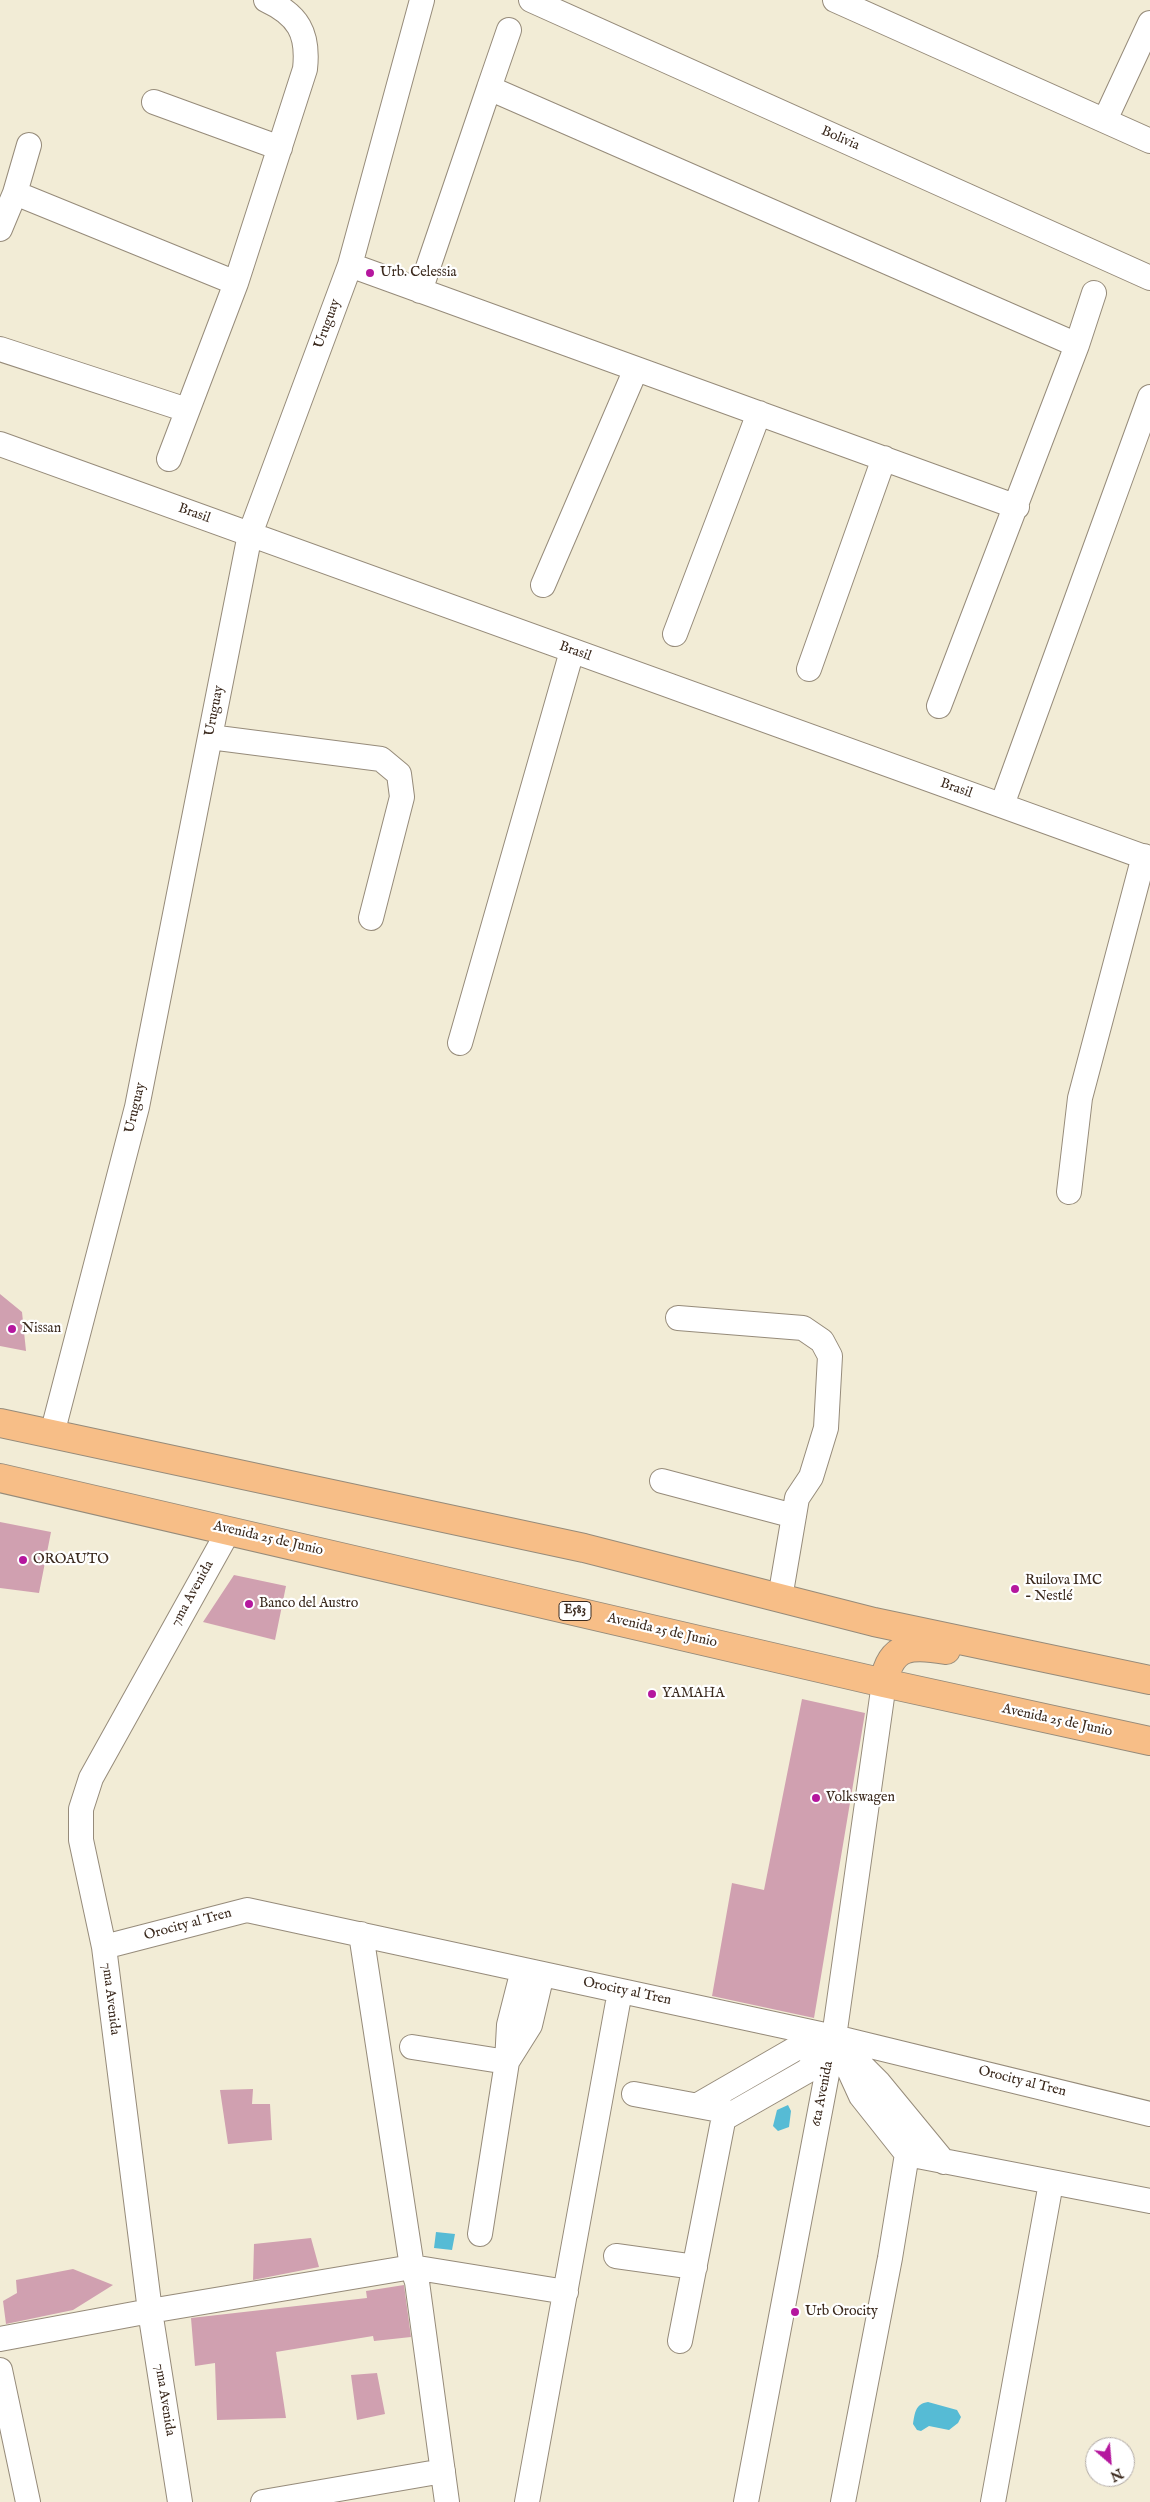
<!DOCTYPE html>
<html>
<head>
<meta charset="utf-8">
<style>
  body { margin:0 }
  #map { position:relative; width:1150px; height:2502px; overflow:hidden; background:#f2ecd6; font-family:"IM FELL English",serif }
  canvas { display:block }
  .north { position:absolute; left:1085px; top:2437px; width:50px; height:50px; box-sizing:border-box; background:#fff; border:1px solid #b1aaa5; border-radius:50%; rotate:153deg; font-size:14px; font-weight:700; line-height:20px; text-align:center; color:#3b2a1e }
  .north::after { content:''; display:block; margin:auto; width:18px; height:22px; background:#b5179e; clip-path:polygon(50% 0,100% 100%,50% 72%,0 100%) }
</style>
</head>
<body>
<div id="map">
<canvas width="1150" height="2502"></canvas>
<div class="north">N</div>
</div>
<script>
const ctx = document.querySelector('canvas').getContext('2d');
ctx.lineJoin = 'round';
function fill(path, color) { ctx.fillStyle = color; ctx.fill(path, 'evenodd'); }
function strokePath(path, color, width, dash) { ctx.strokeStyle = color; ctx.lineWidth = width; ctx.lineCap = dash ? 'butt' : 'round'; ctx.setLineDash(dash || []); ctx.stroke(path); }
function write(font, color, halo, rows, align = 'center') {
  ctx.font = font + ' "IM FELL English",serif'; ctx.lineWidth = 4.5; ctx.setLineDash([]); ctx.textBaseline = 'middle'; ctx.strokeStyle = halo; ctx.fillStyle = color; for (const [text, x, y, turn = 0] of rows) {
    ctx.save(); ctx.translate(x, y); ctx.rotate((+turn || 0) * Math.PI / 180); ctx.textAlign = isNaN(turn) ? turn : align; if (halo) ctx.strokeText(text, 0, 0); ctx.fillText(text, 0, 0); ctx.restore();
  }
}
const water = new Path2D(`
  M 788,2105 L 791,2111 L 789,2127 L 778,2131 L 773,2126 L 777,2110 Z
  M 436,2232 L 455,2234 L 452,2250 L 434,2248 Z
  M 928,2402 L 957,2410 L 961,2417 L 958,2423 L 949,2430 L 929,2426 L 921,2431 L 917,2430 L 913,2424 C 915,2413 915,2404 928,2402 Z`);
const building = new Path2D(`
  M 0,1294 L 22,1312 L 26,1351 L 0,1346 Z
  M 0,1522 L 51,1532 L 39,1593 L 0,1588 Z
  M 234,1575 L 286,1586 L 275,1640 L 203,1622 Z
  M 802,1699 L 865,1713 L 814,2018 L 712,1996 L 732,1883 L 764,1890 Z
  M 253,2089 L 252,2104 L 270,2104 L 272,2140 L 228,2144 L 220,2090 Z
  M 311,2238 L 319,2267 L 253,2280 L 254,2244 Z
  M 73,2269 L 113,2285 L 73,2310 L 6,2324 L 3,2301 L 17,2293 L 16,2280 Z
  M 404,2285 L 411,2337 L 374,2341 L 373,2336 L 276,2352 L 286,2418 L 217,2420 L 215,2363 L 195,2366 L 191,2318 L 367,2298 L 366,2291 Z
  M 377,2373 L 385,2414 L 357,2420 L 351,2375 Z`);
const minor = new Path2D(`
  M 531,0 L 1150,278
  M 835,0 L 1150,141
  M 489,88 L 509,30
  M 154,102 L 280,148
  M 1105,120 L 1150,23
  M 15,193 L 236,283
  M 0,229 L 15,193 L 29,145
  M 350,265 L 1017,507
  M 420,291 L 489,88 L 1077,345 L 939,706
  M 1077,345 L 1094,293
  M 0,349 L 187,410
  M 0,444 L 1150,859
  M 169,459 L 236,283 L 305,69 C 309,33 298,15 266,0
  M 543,585 L 636,369
  M 675,634 L 759,413
  M 809,669 L 884,458
  M 210,737 L 381,759 L 399,774 L 402,797 L 371,918
  M 1002,805 L 1150,397
  M 460,1043 L 572,651
  M 1069,1192 L 1080,1098 L 1144,856
  M 678,1318 L 803,1328 L 822,1341 L 830,1356 L 826,1428 L 811,1477 L 797,1498 L 780,1598
  M 52,1434 L 137,1107 L 250,534 L 350,265 L 422,0
  M 662,1481 L 794,1516
  M 361,1934 L 412,2267 L 417,2282 L 447,2502
  M 104,1947 L 247,1910 L 834,2037 L 1150,2114
  M 834,2037 L 861,2096 L 907,2154 L 1150,2201
  M 412,2047 L 507,2062
  M 845,2049 L 879,2083 L 944,2162
  M 508,2060 L 530,2025 L 542,1974
  M 634,2094 L 725,2111 L 680,2341
  M 698,2105 L 795,2049 L 832,2037
  M 723,2119 L 807,2071 L 831,2040
  M 480,2234 L 507,2062 L 509,2025 L 523,1970
  M 616,2256 L 695,2267
  M 0,2339 L 150,2311 L 412,2267 L 566,2292
  M 0,2370 L 28,2502
  M 180,2502 L 150,2311 L 104,1947 L 81,1840 L 81,1809 L 91,1778 L 229,1530
  M 263,2502 L 443,2471
  M 527,2502 L 620,1991
  M 746,2502 L 834,2037 L 884,1683
  M 843,2502 L 890,2258 L 907,2154
  M 993,2502 L 1051,2183`);
const major = new Path2D(`
  M 0,1423 L 584,1548 L 874,1622 L 1150,1680
  M 0,1478 L 884,1683 L 1150,1741
  M 884,1683 C 890,1644 912,1644 946,1650`);
const markers = [
  [370,273,5,"#b5179e"],
  [12,1329,5,"#b5179e"],
  [23,1560,5,"#b5179e"],
  [1015,1589,5,"#b5179e"],
  [249,1604,5,"#b5179e"],
  [652,1694,5,"#b5179e"],
  [816,1798,5,"#b5179e"],
  [795,2312,5,"#b5179e"]
];
const shields = [
  [575,1611,32]
];
const shieldNames = [
  ["E583",575,1611]
];
const streetNames = [
  ["Bolivia",840,139,24],
  ["Uruguay",328,324,-70],
  ["Brasil",194,514,20],
  ["Brasil",575,652,20],
  ["Uruguay",215,711,-79],
  ["Brasil",956,789,20],
  ["Uruguay",136,1108,-77],
  ["Avenida 25 de Junio",268,1539,13],
  ["7ma Avenida",193,1594,-61],
  ["Avenida 25 de Junio",662,1631,13],
  ["Avenida 25 de Junio",1057,1721,12],
  ["Orocity al Tren",188,1925,-15],
  ["Orocity al Tren",627,1992,12],
  ["7ma Avenida",110,1999,83],
  ["Orocity al Tren",1022,2082,14],
  ["6ta Avenida",823,2094,-79],
  ["7ma Avenida",164,2400,81]
];
const poiNames = [
  ["Urb. Celessia",380,273],
  ["Nissan",22,1329],
  ["OROAUTO",33,1560],
  ["Ruilova IMC",1025,1581],
  ["- Nestlé",1025,1597],
  ["Banco del Austro",259,1604],
  ["YAMAHA",662,1694],
  ["Volkswagen",826,1798],
  ["Urb Orocity",805,2312]
];
fill(water, '#56bbd5');
fill(building, '#d0a0b0');
strokePath(minor, '#968b7a', 26);
strokePath(major, '#968b7a', 30);
strokePath(minor, '#fff', 24);
strokePath(major, '#f7be87', 28);
for (const [x, y, r, color] of markers) { const dot = new Path2D(); dot.arc(x, y, r, 0, 2 * Math.PI); ctx.fillStyle = color; ctx.fill(dot); strokePath(dot, '#fff', 2); }
for (const [x, y, w] of shields) { const box = new Path2D(); box.roundRect(x - w / 2, y - 9.5, w, 19, 4); ctx.fillStyle = '#fff'; ctx.fill(box); strokePath(box, '#3b2a1e', 1); }
write('bold 12px', '#3b2a1e', null, shieldNames);
write('14px', '#3b2a1e', '#fff', streetNames);
write('14px', '#3b2a1e', '#fff', poiNames, 'left');
</script>
</body>
</html>
